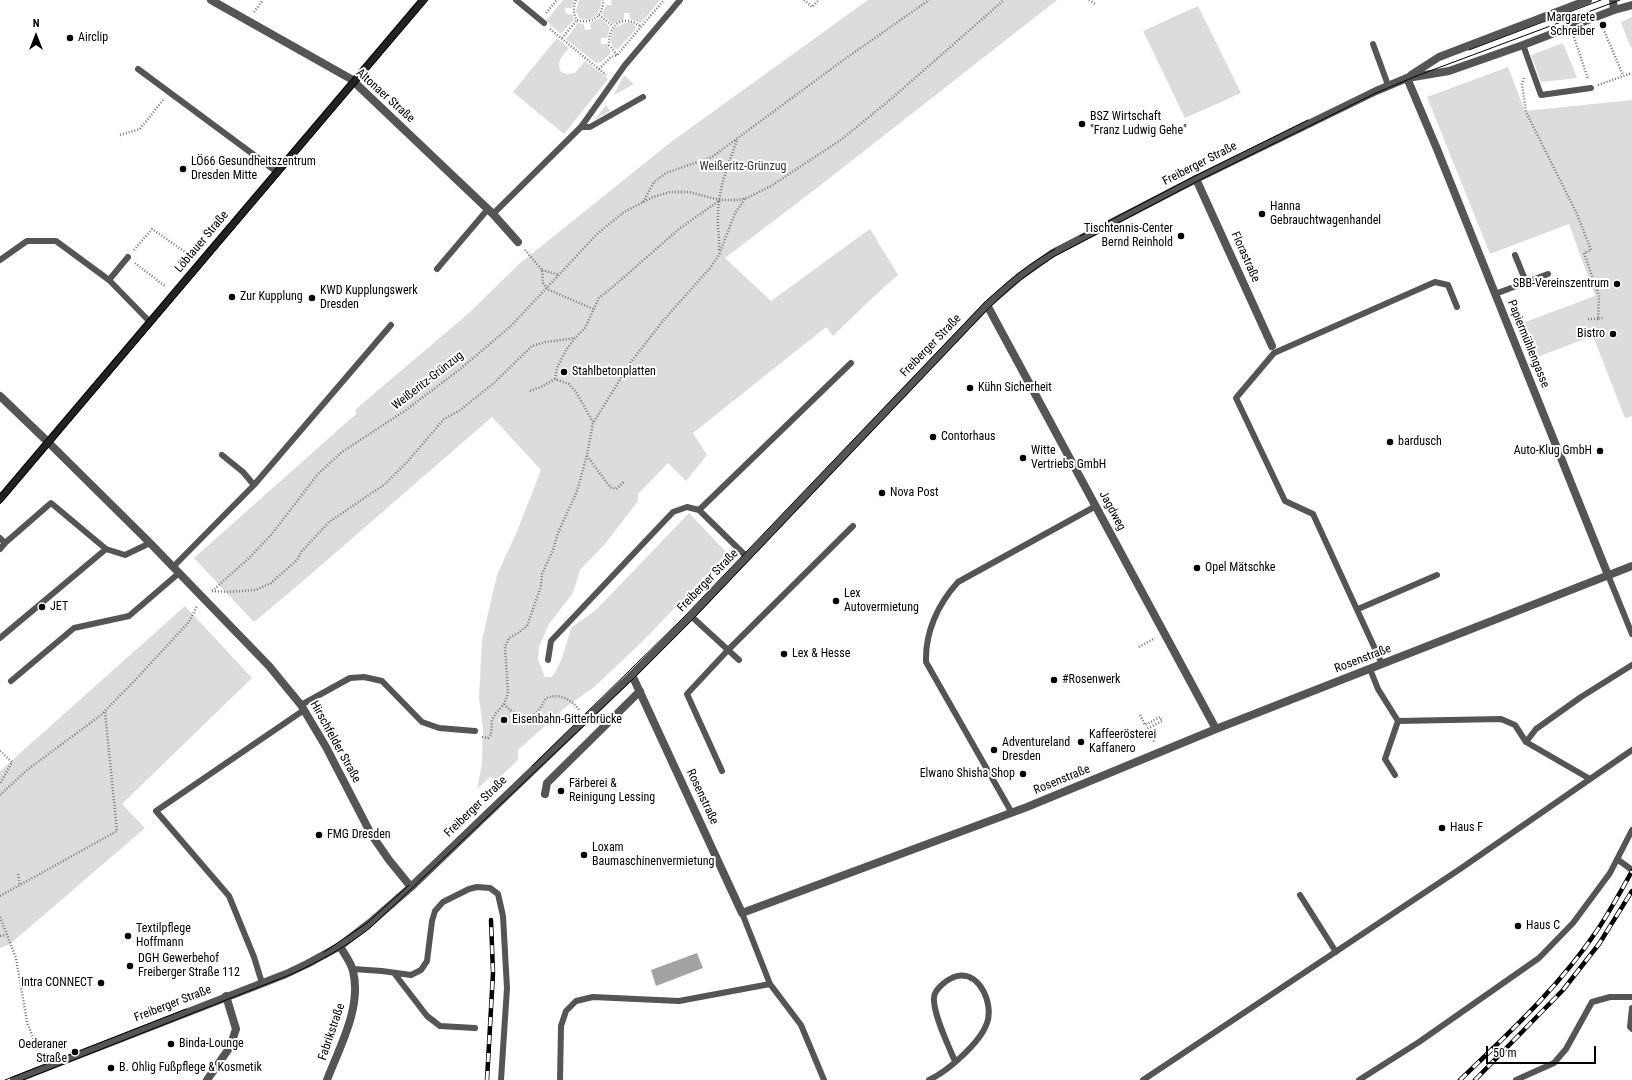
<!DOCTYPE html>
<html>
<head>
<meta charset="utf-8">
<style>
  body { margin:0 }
  #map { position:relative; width:1632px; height:1080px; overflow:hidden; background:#fff; font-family:"Roboto Condensed",sans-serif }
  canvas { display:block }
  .north { position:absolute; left:16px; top:16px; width:40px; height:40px; -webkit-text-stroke:3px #fff; paint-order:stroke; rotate:0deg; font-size:11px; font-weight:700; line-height:16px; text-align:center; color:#000 }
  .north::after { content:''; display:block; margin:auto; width:14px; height:18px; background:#000; clip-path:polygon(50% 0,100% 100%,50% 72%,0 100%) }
  .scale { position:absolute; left:1486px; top:1046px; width:110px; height:18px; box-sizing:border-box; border:2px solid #000; border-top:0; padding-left:5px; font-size:12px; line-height:14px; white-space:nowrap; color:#000; -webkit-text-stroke:3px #fff; paint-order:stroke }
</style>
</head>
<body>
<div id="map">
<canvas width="1632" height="1080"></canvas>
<div class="north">N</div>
<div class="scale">50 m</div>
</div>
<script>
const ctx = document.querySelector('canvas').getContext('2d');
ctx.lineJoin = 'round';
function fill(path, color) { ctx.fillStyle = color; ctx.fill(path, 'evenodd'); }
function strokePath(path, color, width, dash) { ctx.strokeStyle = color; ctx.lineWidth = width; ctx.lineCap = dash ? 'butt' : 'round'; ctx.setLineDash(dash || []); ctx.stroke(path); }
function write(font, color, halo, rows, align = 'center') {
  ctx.font = font + ' "Roboto Condensed",sans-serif'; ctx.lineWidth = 4; ctx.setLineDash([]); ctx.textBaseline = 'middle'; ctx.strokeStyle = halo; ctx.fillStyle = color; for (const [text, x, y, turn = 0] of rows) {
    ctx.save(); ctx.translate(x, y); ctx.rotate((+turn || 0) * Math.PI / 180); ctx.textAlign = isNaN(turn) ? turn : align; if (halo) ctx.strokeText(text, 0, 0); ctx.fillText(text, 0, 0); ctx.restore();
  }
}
const green = new Path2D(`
  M 563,0 L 574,0 L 572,8 L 565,8 L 566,14 L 572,14 L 574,20 L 561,34 L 546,21 Z
  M 579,0 L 601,0 C 602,12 592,24 579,18 L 576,11 Z
  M 611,0 L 660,0 L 641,23 L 630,19 L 629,13 L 624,13 L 624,19 L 613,24 L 602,15 L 606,5 L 612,5 Z
  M 868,0 L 1057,0 L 822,184 L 725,258 L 771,301 L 870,229 L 898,275 L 869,301 L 833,336 L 826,327 L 693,433 L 707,455 L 686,481 L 668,463 L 638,494 L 638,501 L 605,544 L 580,570 L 573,593 L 549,624 L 539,647 L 538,660 L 545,677 L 552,677 C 562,663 566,645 571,628 L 596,610 L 689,513 L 727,553 L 642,642 L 593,688 L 567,706 L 518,750 L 518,760 L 497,780 L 490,777 L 477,789 L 482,764 L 483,727 L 479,698 L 482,640 L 497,575 L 518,529 L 541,470 L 492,417 L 303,581 L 254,622 L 194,558 L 356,414 L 356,409 L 470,312 L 519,264 L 544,244 L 671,142 Z
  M 1198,6 L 1241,93 L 1185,118 L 1143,31 Z
  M 1632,17 L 1632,47 L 1631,48 L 1621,22 Z
  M 600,18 L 610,27 L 607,38 L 601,38 L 601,44 L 607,44 L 611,53 L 601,62 L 596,63 L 566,39 L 578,23 L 584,24 L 585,30 L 591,29 L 590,23 Z
  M 630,22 L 635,25 L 636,29 L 618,49 L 614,49 C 610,42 610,35 614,28 L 625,23 Z
  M 557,38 L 569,48 C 562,56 556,61 561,72 L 567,74 L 575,73 L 585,61 L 608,79 L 564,134 L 513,92 Z
  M 1563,43 L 1577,78 L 1541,82 L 1531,55 Z
  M 1508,67 L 1525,111 L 1632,100 L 1632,416 L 1625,418 L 1593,336 L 1534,358 L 1520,324 L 1595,296 L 1569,224 L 1490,254 L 1427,97 Z
  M 624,75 L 634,84 L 614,95 Z
  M 606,105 L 610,111 L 594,120 Z
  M 185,606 L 252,678 L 122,804 L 145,828 L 10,944 L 0,948 L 0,771 Z`);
const water = new Path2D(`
  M 697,953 L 703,968 L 656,986 L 651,970 Z`);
const path = new Path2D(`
  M 576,0 C 573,7 573,14 577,20 C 592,25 604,15 603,0
  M 804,0 L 812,7 L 819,0
  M 1089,0 L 1095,4
  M 254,12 L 263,0
  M 546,13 L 557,0
  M 599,15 L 613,26
  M 1602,26 L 1623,75
  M 550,29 L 606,75
  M 1574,37 L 1588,79
  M 562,38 L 577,20
  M 617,55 L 609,45 C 608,24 624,13 641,27
  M 599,69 L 611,57 L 617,55 L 664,0
  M 1524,78 L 1522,84 L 1526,112 L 1577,214 L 1591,250 L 1584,253 L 1599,296 L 1598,319 L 1603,318
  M 1598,85 L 1632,73
  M 120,135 L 140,129 L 163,100
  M 643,202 L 654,182 L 666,173 L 712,157 L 842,61 L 929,0
  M 134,250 L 152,229 L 191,256
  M 525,250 L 542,270 L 543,283 L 547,289 L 593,309
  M 719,250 C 720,239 717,227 718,216 C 718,189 728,165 737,140
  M 135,263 L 166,287
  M 542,270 L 559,275
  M 1588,319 L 1598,319
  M 555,379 L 557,368 L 566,350 L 575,338 L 585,328 L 599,298 L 615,285 L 679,229 L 720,200
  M 530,391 L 541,387 L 555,379 L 569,384 L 576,392 L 593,422
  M 587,456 L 610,487 L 616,489 L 625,481
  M 212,591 L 248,559 L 271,535 L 318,474 L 342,452 L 406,410 L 459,370 L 511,326 L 597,234 L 624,212 L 653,197 L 670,192 L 689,192 L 720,200 L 739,200 L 749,197 L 771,186 L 842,139 L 891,99 L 1004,0
  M 212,591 L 228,592 L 256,590 L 271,583 L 297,560 L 302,551 L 329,522 L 385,484 L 408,461 L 444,419 L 459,411 L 494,383 L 532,346 L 546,342 L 575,338
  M 1139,647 L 1155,638
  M 504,704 C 523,724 533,723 546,698 C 560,693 571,699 580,711
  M 1140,715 L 1145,725 L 1160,717 L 1162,721 L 1147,729 L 1155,743
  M 482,737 L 488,738 L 491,735 L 492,720 L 496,713 L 504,704 L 508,693 L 505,647 L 509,638 L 518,633 L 527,626 L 541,586 L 542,574 L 553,550 L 558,533 L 577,491 L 587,455 L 593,423 L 631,362 L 662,322 L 710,268 L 719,255 L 735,213 L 745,199
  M 0,751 L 12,762 L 0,784
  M 0,795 L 27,770 L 101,715 L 139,676 L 189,622 L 197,606
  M 18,874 L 20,885
  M 0,896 L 117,831 L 105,712
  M 0,917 L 16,958 L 27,1022 L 41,1058
  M 0,936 L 6,935`);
const service = new Path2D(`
  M 516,0 L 544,23
  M 1373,44 L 1388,85
  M 1523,45 L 1541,95 L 1591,88
  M 138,69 L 277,172
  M 581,127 L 590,127 L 643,97
  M 493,214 L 581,127 L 625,65 L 680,0
  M 1515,255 L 1526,282
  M 128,257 L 109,280 L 150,322
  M 0,260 L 27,241 L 56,241 L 109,280
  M 437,269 L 488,209
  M 1495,294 L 1548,274
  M 222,455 L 243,472 L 254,485
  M 699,510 L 851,363
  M 0,538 L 5,543 L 51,503 L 106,549
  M 0,549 L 5,543
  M 173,567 L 254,485 L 391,325
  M 1608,575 L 1632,634
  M 1358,609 L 1437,575
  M 691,616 L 739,660
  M 0,638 L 106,549 L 125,555 L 150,543
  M 548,660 L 551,641 L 673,512 L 687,507 L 699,510 L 747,557
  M 1382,664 L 1313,514 L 1285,501 L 1236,398 L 1274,353 L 1435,282 L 1448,285 L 1457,307
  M 1370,669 L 1378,689 L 1398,721 L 1385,759 L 1395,775
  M 11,681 L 74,628 L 129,616 L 179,573
  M 301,705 L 350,678 L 364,677 L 382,681 L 422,722 L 439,728 L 475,731
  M 1398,721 L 1501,719 L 1515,725 L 1526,742 L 1590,779
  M 1526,742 L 1536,729 L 1581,697 L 1632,665
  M 722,771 L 687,694 L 728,650 L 853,526
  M 1012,813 L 926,662 C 925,632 938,604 958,582 L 1096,506
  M 1617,859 L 1632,870
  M 1300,895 L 1336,952
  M 742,913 L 770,984 L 801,1025 L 824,1080
  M 353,969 L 382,971 L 411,975 L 421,970 L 427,961 L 432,921 L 435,911 L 443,902 L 469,889 L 477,887 L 490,888 L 498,894 L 503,916 L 507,988 L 501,1080
  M 394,973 L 427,1016 L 440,1026 L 475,1028
  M 262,983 L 254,957 L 229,896 L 156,811 L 304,710
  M 1632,1008 L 1630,1027 L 1632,1029
  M 560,1080 L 561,1026 L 566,1011 L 576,1001 L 593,997 L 679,1001 L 770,984
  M 929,1080 C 948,1071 980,1043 987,1023 C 994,1004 979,968 954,977 C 950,979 947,980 944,983 C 938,988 933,993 934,1001 C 935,1018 948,1045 955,1061
  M 1143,1080 L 1460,869 L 1632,750
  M 1359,1080 L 1419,1042 L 1539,958 L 1573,923 L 1610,873 L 1632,830
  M 1516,1080 L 1554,1063 L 1566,1049 L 1592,1002 L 1610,997 L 1632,997`);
const minor = new Path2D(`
  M 211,0 L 351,79 L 493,214 L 518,242
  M 1613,0 L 1614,10
  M 1407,78 L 1437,149 L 1608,575
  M 1196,179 L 1272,346
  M 987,305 L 1216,729
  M 0,396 L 48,442
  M 632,675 L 742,913 L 1027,807 L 1216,729 L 1632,566
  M 545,794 L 547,783 L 640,691
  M 207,1080 L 230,1047 L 236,1029 L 226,996
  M 327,1080 C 340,1046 362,1007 353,971 C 351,962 344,954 340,946`);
const tertiary = new Path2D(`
  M 1411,75 L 1439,57 L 1588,0
  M 48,442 L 150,543 L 269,666 L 301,705 L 326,747 L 371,834 L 389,860 L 411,887
  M 14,1080 L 286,974 L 307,964 L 340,946 L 371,922 L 411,887 L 632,675 L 691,616 L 987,305 L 1019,277 L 1053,253 L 1196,179 L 1376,91 L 1407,78 L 1449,71 L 1523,45 L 1614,10 L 1632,5`);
const secondary = new Path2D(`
  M 0,499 L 423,0`);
const tram = new Path2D(`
  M 1469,50 L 1601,0
  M 1080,236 L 1195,176 L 1308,120
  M 0,494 L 419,0
  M 0,504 L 428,0
  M 532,766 L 682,619 L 985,302 C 1007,282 1029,263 1055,249
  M 324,952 L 367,923 L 409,885
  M 5,1080 L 186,1009
  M 23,1080 L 292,974 C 320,961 346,947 370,928 L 634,678 L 694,618 L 989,308 C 1009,288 1031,271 1055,256 L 1198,181 L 1376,93 L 1419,75 L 1620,0`);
const rail = new Path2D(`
  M 487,1080 L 493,973 L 491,920
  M 1460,1080 C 1509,1033 1560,986 1598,929 C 1610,911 1621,891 1632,871
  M 1475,1080 L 1563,990 L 1599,944 L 1632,891`);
const markers = [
  [1603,25,4,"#000"],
  [70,38,4,"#000"],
  [1082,124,4,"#000"],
  [183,169,4,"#000"],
  [1262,214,4,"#000"],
  [1181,236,4,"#000"],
  [1617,284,4,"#000"],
  [232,297,4,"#000"],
  [312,298,4,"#000"],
  [1613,334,4,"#000"],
  [564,372,4,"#000"],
  [970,388,4,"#000"],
  [933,437,4,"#000"],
  [1390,442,4,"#000"],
  [1600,451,4,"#000"],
  [1023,458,4,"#000"],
  [882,493,4,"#000"],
  [1197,568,4,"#000"],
  [836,601,4,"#000"],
  [42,607,4,"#000"],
  [784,654,4,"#000"],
  [1054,680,4,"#000"],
  [504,720,4,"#000"],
  [1081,742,4,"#000"],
  [994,750,4,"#000"],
  [1023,774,4,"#000"],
  [561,791,4,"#000"],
  [1442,828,4,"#000"],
  [319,835,4,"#000"],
  [584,855,4,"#000"],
  [1518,926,4,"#000"],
  [128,936,4,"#000"],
  [130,966,4,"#000"],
  [101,983,4,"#000"],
  [171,1044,4,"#000"],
  [75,1052,4,"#000"],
  [111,1068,4,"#000"]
];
const poiNames = [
  ["Margarete",1595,18,"right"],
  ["Schreiber",1595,32,"right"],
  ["Airclip",78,38],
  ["BSZ Wirtschaft",1090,117],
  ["\"Franz Ludwig Gehe\"",1090,131],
  ["LÖ66 Gesundheitszentrum",191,162],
  ["Dresden Mitte",191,176],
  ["Hanna",1270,207],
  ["Gebrauchtwagenhandel",1270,221],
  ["Tischtennis-Center",1173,229,"right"],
  ["Bernd Reinhold",1173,243,"right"],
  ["SBB-Vereinszentrum",1609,284,"right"],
  ["KWD Kupplungswerk",320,291],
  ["Dresden",320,305],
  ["Zur Kupplung",240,297],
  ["Bistro",1605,334,"right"],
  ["Stahlbetonplatten",572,372],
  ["Kühn Sicherheit",978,388],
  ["Contorhaus",941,437],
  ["bardusch",1398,442],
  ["Witte",1031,451],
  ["Vertriebs GmbH",1031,465],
  ["Auto-Klug GmbH",1592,451,"right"],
  ["Nova Post",890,493],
  ["Opel Mätschke",1205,568],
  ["Lex",844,594],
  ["Autovermietung",844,608],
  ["JET",50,607],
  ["Lex & Hesse",792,654],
  ["#Rosenwerk",1062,680],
  ["Eisenbahn-Gitterbrücke",512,720],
  ["Kaffeerösterei",1089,735],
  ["Kaffanero",1089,749],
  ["Adventureland",1002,743],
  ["Dresden",1002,757],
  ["Elwano Shisha Shop",1015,774,"right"],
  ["Färberei &",569,784],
  ["Reinigung Lessing",569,798],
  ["Haus F",1450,828],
  ["FMG Dresden",327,835],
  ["Loxam",592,848],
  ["Baumaschinenvermietung",592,862],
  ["Haus C",1526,926],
  ["Textilpflege",136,929],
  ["Hoffmann",136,943],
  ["DGH Gewerbehof",138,959],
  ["Freiberger Straße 112",138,973],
  ["Intra CONNECT",93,983,"right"],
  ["Binda-Lounge",179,1044],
  ["Oederaner",67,1045,"right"],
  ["Straße",67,1059,"right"],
  ["B. Ohlig Fußpflege & Kosmetik",119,1068]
];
const streetNames = [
  ["Altonaer Straße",385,96,42],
  ["Freiberger Straße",1200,164,-27],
  ["Löbtauer Straße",202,242,-50],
  ["Florastraße",1245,257,66],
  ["Papiermühlengasse",1528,344,68],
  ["Freiberger Straße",931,346,-46],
  ["Weißeritz-Grünzug",428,381,-38],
  ["Jagdweg",1112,511,62],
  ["Freiberger Straße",708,581,-46],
  ["Rosenstraße",1363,659,-21],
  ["Hirschfelder Straße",335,742,61],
  ["Rosenstraße",1062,780,-22],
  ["Rosenstraße",702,797,65],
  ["Freiberger Straße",476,807,-44],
  ["Freiberger Straße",173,1004,-21],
  ["Fabrikstraße",332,1032,-71]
];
const parkNames = [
  ["Weißeritz-Grünzug",743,167]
];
fill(green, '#dcdcdc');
fill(water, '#a3a3a3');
strokePath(path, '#777', 2.5, [1, 2]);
strokePath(service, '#555', 6);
strokePath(minor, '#555', 8);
strokePath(tertiary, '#555', 8);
strokePath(secondary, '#222', 8);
strokePath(tram, '#000', 1);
strokePath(rail, '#000', 4.5);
strokePath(rail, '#fff', 3, [9]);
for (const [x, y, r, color] of markers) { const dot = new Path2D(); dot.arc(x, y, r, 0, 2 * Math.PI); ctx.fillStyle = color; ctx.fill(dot); strokePath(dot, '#fff', 1.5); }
write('12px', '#000', '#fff', poiNames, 'left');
write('12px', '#000', '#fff', streetNames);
write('12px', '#333', '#fff', parkNames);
</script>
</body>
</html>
